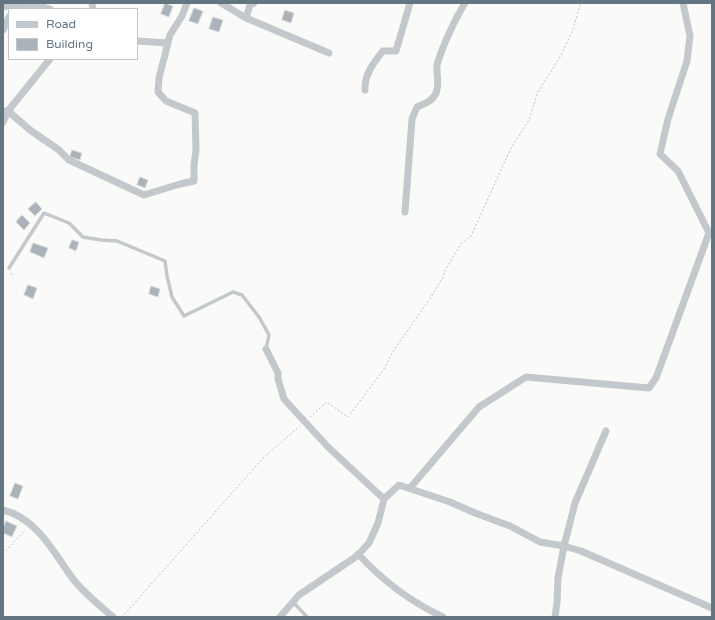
<!DOCTYPE html>
<html>
<head>
<meta charset="utf-8">
<style>
  body { margin:0 }
  #map { position:relative; width:715px; height:620px; overflow:hidden; background:#fafaf8; font-family:"Varela Round",sans-serif }
  canvas { display:block }
  .frame { position:absolute; inset:0; border:4px solid #657683; pointer-events:none }
  .legend { position:absolute; left:8px; top:8px; width:130px; height:52px; box-sizing:border-box; background:#fff; border:1px solid #c1c8cd; margin:0; padding:5px 7px; list-style:none; font-size:12px; color:#657683 }
  .legend li { display:flex; align-items:center; gap:8px; height:20px }
  .legend b { width:20px; border:1px solid #c1c8cd }
</style>
</head>
<body>
<div id="map">
<canvas width="715" height="620"></canvas>
<div class="frame"></div>
<ul class="legend">
<li><b style="height:5px;background:#c3c8cc"></b>Road</li>
<li><b style="height:11px;background:#aab3b9"></b>Building</li>
</ul>
</div>
<script>
const ctx = document.querySelector('canvas').getContext('2d');
ctx.lineJoin = 'round';
function fill(path, color) { ctx.fillStyle = color; ctx.fill(path, 'evenodd'); }
function strokePath(path, color, width, dash) { ctx.strokeStyle = color; ctx.lineWidth = width; ctx.lineCap = dash ? 'butt' : 'round'; ctx.setLineDash(dash || []); ctx.stroke(path); }
const building = new Path2D(`
  M 165,3 L 173,6 L 169,17 L 161,14 Z
  M 194,8 L 203,11 L 198,24 L 189,21 Z
  M 285,10 L 294,13 L 291,23 L 282,20 Z
  M 213,17 L 223,20 L 219,32 L 209,29 Z
  M 72,150 L 82,153 L 80,160 L 70,157 Z
  M 140,177 L 148,180 L 145,188 L 137,185 Z
  M 36,202 L 42,209 L 35,216 L 28,209 Z
  M 22,215 L 30,223 L 24,230 L 16,222 Z
  M 72,240 L 79,242 L 76,251 L 69,248 Z
  M 33,243 L 48,248 L 44,258 L 30,252 Z
  M 28,285 L 37,288 L 33,299 L 24,295 Z
  M 151,286 L 160,289 L 158,297 L 149,294 Z
  M 15,483 L 23,486 L 18,499 L 10,496 Z
  M 6,521 L 17,526 L 12,537 L 3,533 L 3,529 Z`);
const path = new Path2D(`
  M 11,273 L 13,277
  M 310,417 L 327,402 L 348,417 L 384,369 L 394,350 L 427,303 L 444,276 L 444,272 L 461,244 L 471,236 L 511,148 L 529,120 L 538,92 L 560,57 L 572,32 L 581,3
  M 3,554 L 25,530
  M 122,617 L 264,457 L 300,426`);
const lane = new Path2D(`
  M 9,268 L 44,213 L 69,223 L 83,237 L 101,240 L 117,241 L 165,261 L 167,276 L 172,297 L 184,316 L 233,292 L 242,295 L 259,317 L 269,335 L 266,349
  M 293,602 L 307,617`);
const street = new Path2D(`
  M 92,3 L 93,9
  M 221,3 L 246,18 L 250,5 L 254,3
  M 3,6 L 13,7 L 32,4 L 50,9
  M 246,18 L 329,53
  M 3,30 L 9,17
  M 137,41 L 168,43
  M 365,90 C 364,75 374,62 383,51 L 396,51 L 410,3
  M 3,111 L 8,111 L 30,130 L 59,150 L 69,160 L 144,195 L 180,184 L 194,181 L 194,165 L 196,150 L 195,113 L 166,101 L 158,92 L 159,78 L 170,35 L 182,16 L 187,3
  M 3,122 L 8,111 L 50,59
  M 405,212 L 412,119 L 417,107 C 425,103 432,102 436,93 C 440,84 436,74 437,65 C 442,47 455,19 465,3
  M 266,349 L 278,373 L 278,379 L 284,399 L 328,447 L 384,499 L 399,485 L 450,502 L 475,513 L 510,526 L 540,542 L 564,546 L 575,503 L 606,431
  M 410,488 L 479,407 L 526,377 L 649,388 L 656,378 L 709,233 L 678,171 L 660,154 L 668,119 L 687,61 L 690,36 L 683,3
  M 3,510 C 37,518 54,553 73,579 C 84,593 99,605 113,617
  M 358,554 C 382,580 411,602 443,617
  M 280,617 L 299,595 L 357,556 L 369,543 L 378,523 L 384,499
  M 555,617 L 557,602 L 558,578 L 564,546 L 581,551 L 712,608`);
fill(building, '#aab3b9');
strokePath(building, '#dcdcda', 1);
strokePath(path, '#bbbfc2', 1, [2, 2]);
strokePath(lane, '#c3c8cc', 3.5);
strokePath(street, '#c3c8cc', 7);
</script>
</body>
</html>
